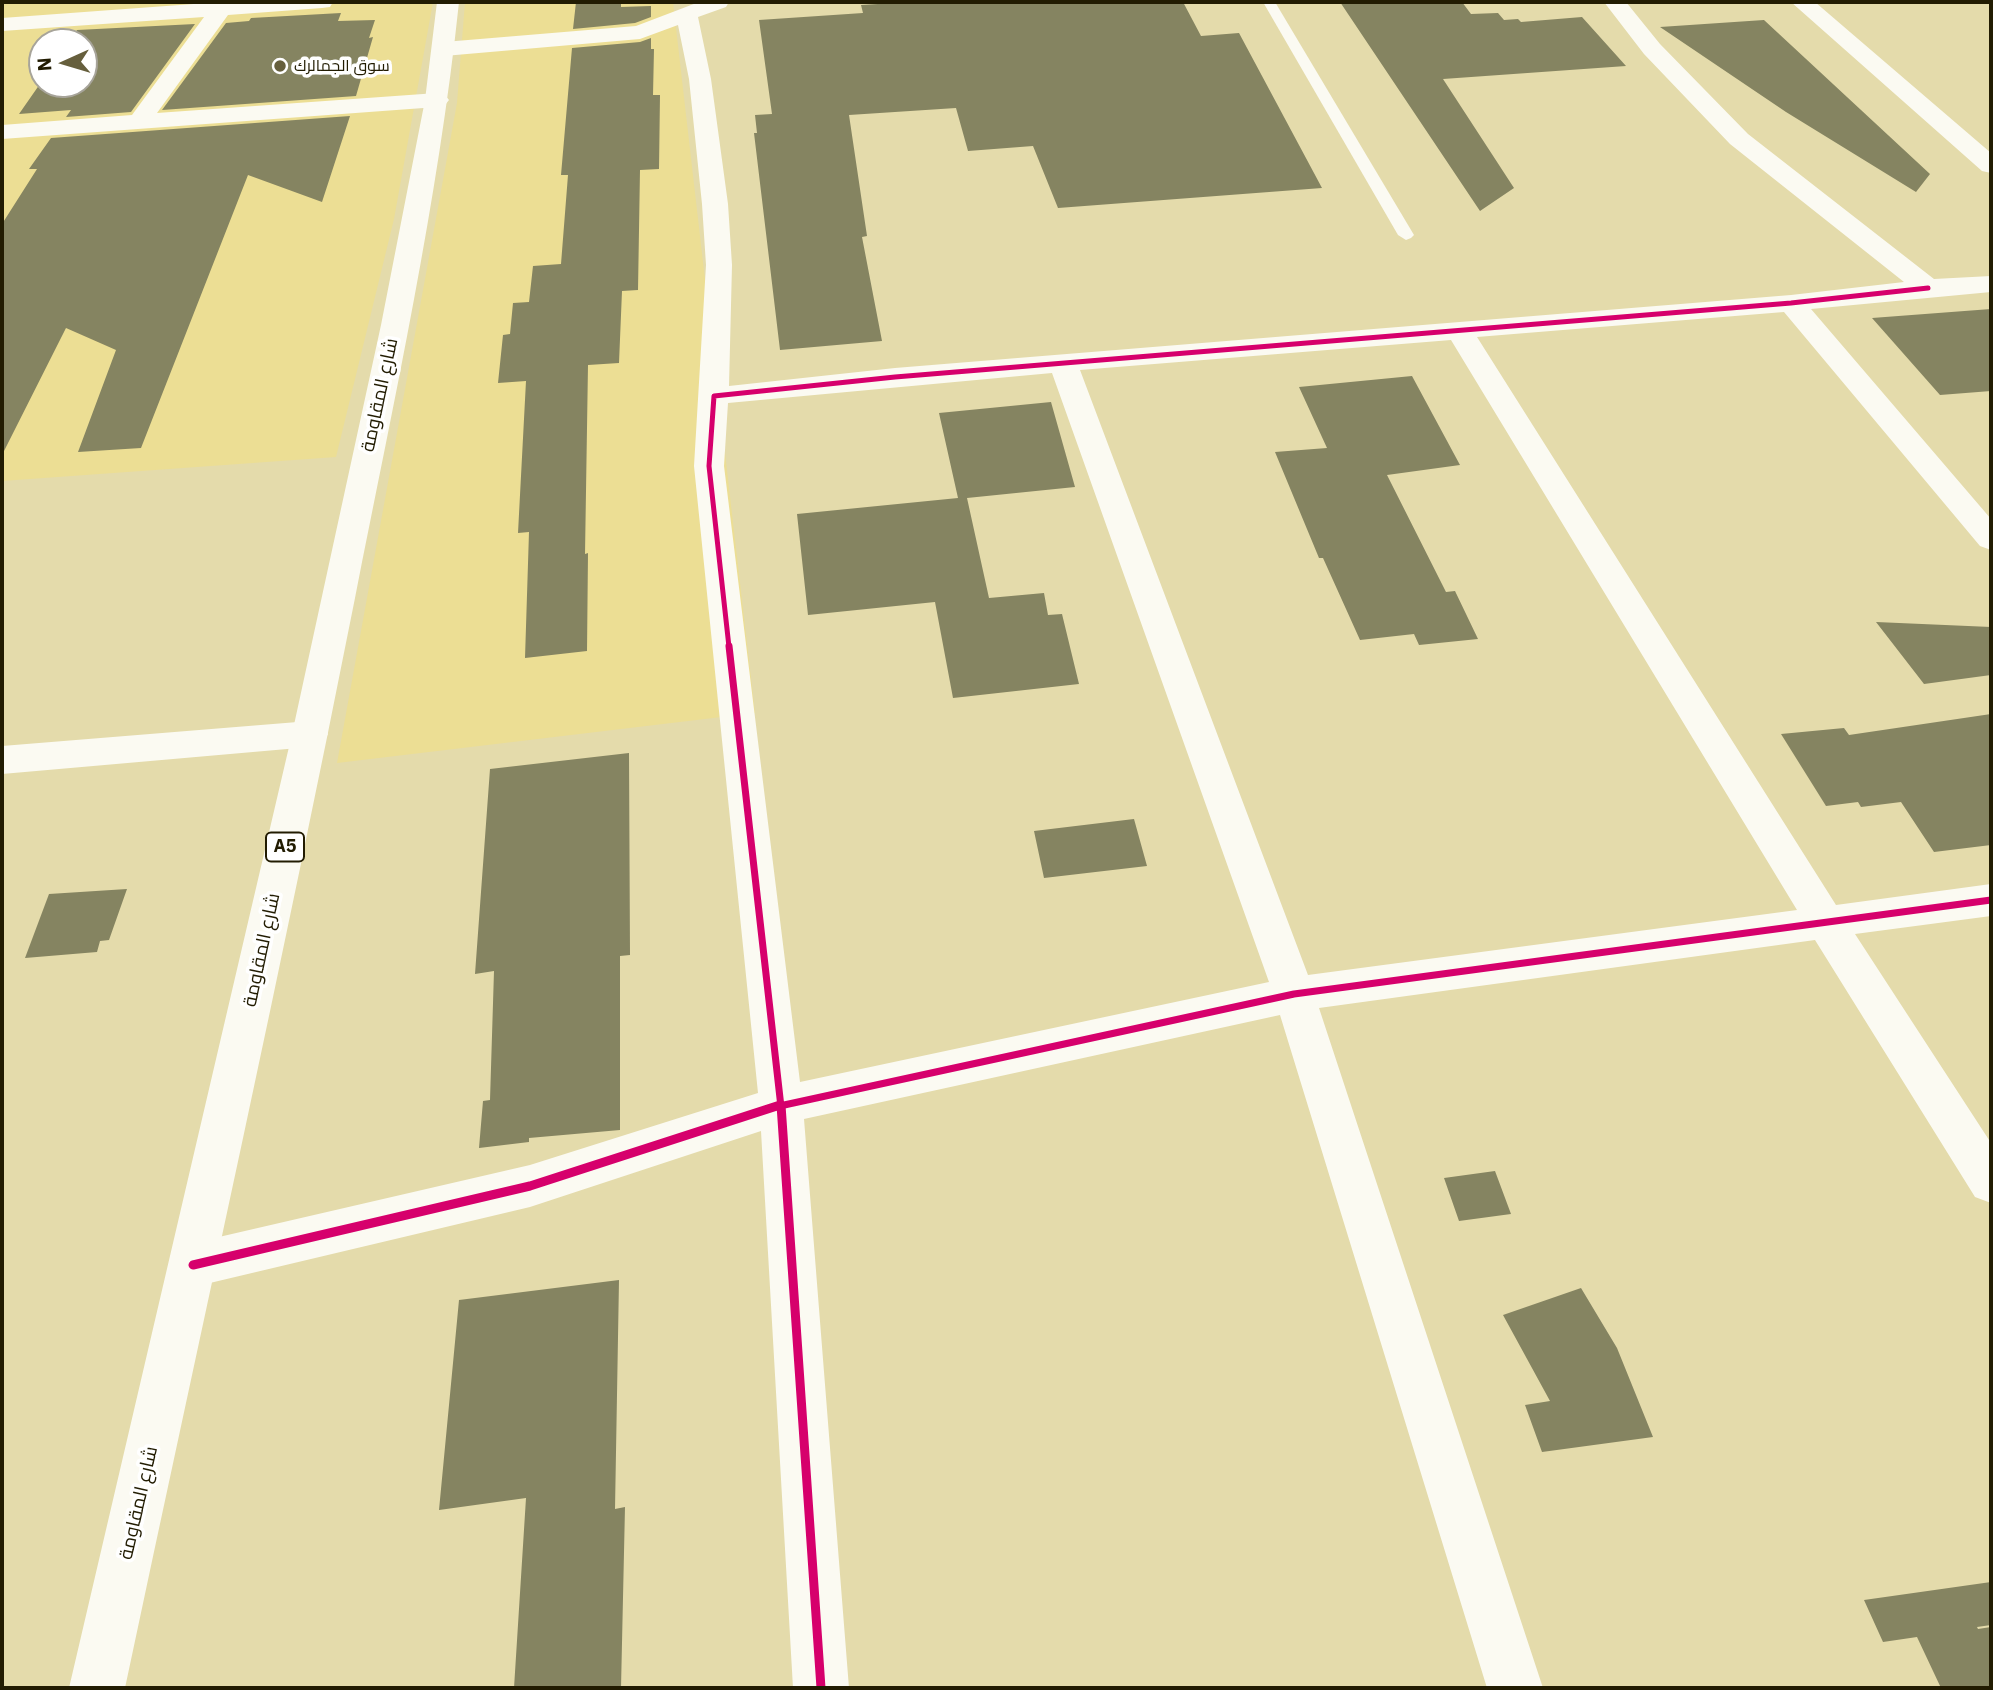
<!DOCTYPE html>
<html>
<head>
<meta charset="utf-8">
<style>
  body { margin:0 }
  #map { position:relative; width:1993px; height:1690px; overflow:hidden; background:#e4dbab; font-family:"IBM Plex Sans",sans-serif }
  canvas { display:block }
  .frame { position:absolute; inset:0; border:4px solid #221c02; pointer-events:none }
  .north { position:absolute; left:28px; top:28px; width:70px; height:70px; box-sizing:border-box; background:#fff; border:2px solid #a7a49a; border-radius:50%; rotate:266deg; font-size:19px; font-weight:700; line-height:28px; text-align:center; color:#221c02 }
  .north::after { content:''; display:block; margin:auto; width:24px; height:32px; background:#665f3d; clip-path:polygon(50% 0,100% 100%,50% 72%,0 100%) }
</style>
</head>
<body>
<div id="map">
<canvas width="1993" height="1690"></canvas>
<div class="frame"></div>
<div class="north">N</div>
</div>
<script>
const ctx = document.querySelector('canvas').getContext('2d');
ctx.lineJoin = 'round';
function fill(path, color) { ctx.fillStyle = color; ctx.fill(path, 'evenodd'); }
function strokePath(path, color, width, dash) { ctx.strokeStyle = color; ctx.lineWidth = width; ctx.lineCap = dash ? 'butt' : 'round'; ctx.setLineDash(dash || []); ctx.stroke(path); }
function write(font, color, halo, rows, align = 'center') {
  ctx.font = font + ' "IBM Plex Sans",Cairo,sans-serif'; ctx.lineWidth = 7; ctx.setLineDash([]); ctx.textBaseline = 'middle'; ctx.strokeStyle = halo; ctx.fillStyle = color; for (const [text, x, y, turn = 0] of rows) {
    ctx.save(); ctx.translate(x, y); ctx.rotate((+turn || 0) * Math.PI / 180); ctx.textAlign = isNaN(turn) ? turn : align; if (halo) ctx.strokeText(text, 0, 0); ctx.fillText(text, 0, 0); ctx.restore();
  }
}
const built = new Path2D(`
  M 2,2 L 433,2 L 394,219 L 336,457 L 2,481 ZM 42,42 L 84,42 L 84,84 L 42,84 Z
  M 465,2 L 673,2 L 755,713 L 337,763 L 457,103 Z`);
const building = new Path2D(`
  M 576,2 L 621,2 L 621,7 L 651,6 L 651,17 L 635,23 L 573,29 Z
  M 911,2 L 1183,2 L 1201,36 L 1239,33 L 1322,188 L 1058,208 L 1033,146 L 968,151 L 956,108 L 849,115 L 867,236 L 862,237 L 882,341 L 780,350 L 754,133 L 757,133 L 755,115 L 772,114 L 759,20 L 863,13 L 861,5 Z
  M 1340,2 L 1462,2 L 1471,14 L 1498,13 L 1504,20 L 1518,19 L 1521,22 L 1582,17 L 1626,66 L 1443,79 L 1514,188 L 1480,211 Z
  M 341,13 L 338,21 L 375,20 L 369,38 L 373,37 L 356,96 L 162,110 L 226,23 L 249,21 L 251,18 Z
  M 1764,20 L 1930,174 L 1916,192 L 1786,112 L 1660,27 Z
  M 195,24 L 131,112 L 66,117 L 71,110 L 19,114 L 42,81 L 42,84 L 84,84 L 84,42 L 69,42 L 77,30 Z
  M 651,38 L 651,49 L 654,49 L 653,95 L 660,95 L 659,169 L 640,170 L 638,290 L 622,291 L 619,363 L 588,365 L 585,554 L 588,553 L 587,651 L 525,658 L 529,532 L 518,533 L 526,381 L 498,383 L 503,335 L 510,334 L 513,303 L 529,302 L 533,266 L 561,264 L 568,175 L 561,175 L 572,48 L 640,42 Z
  M 350,116 L 322,202 L 248,175 L 141,448 L 78,452 L 116,350 L 66,328 L 2,455 L 2,224 L 37,169 L 29,169 L 51,138 Z
  M 1991,309 L 1991,391 L 1940,395 L 1872,318 Z
  M 1412,376 L 1460,465 L 1387,475 L 1446,592 L 1455,591 L 1478,639 L 1419,645 L 1414,634 L 1360,640 L 1323,558 L 1319,558 L 1275,452 L 1327,448 L 1299,387 Z
  M 1051,402 L 1075,487 L 967,498 L 989,598 L 1044,593 L 1048,615 L 1062,614 L 1079,684 L 953,698 L 935,602 L 808,615 L 797,514 L 958,498 L 939,413 Z
  M 1876,622 L 1991,627 L 1991,675 L 1924,684 Z
  M 1991,714 L 1991,845 L 1934,852 L 1901,802 L 1861,807 L 1858,802 L 1826,806 L 1781,734 L 1844,728 L 1849,735 Z
  M 629,753 L 630,955 L 620,956 L 620,1130 L 529,1138 L 529,1142 L 479,1148 L 483,1101 L 490,1100 L 494,971 L 475,974 L 490,769 Z
  M 1134,819 L 1147,866 L 1044,878 L 1034,831 Z
  M 127,889 L 109,940 L 100,941 L 97,952 L 25,958 L 49,894 Z
  M 1495,1171 L 1511,1214 L 1459,1221 L 1444,1178 Z
  M 619,1280 L 615,1509 L 625,1507 L 621,1688 L 514,1688 L 526,1498 L 439,1510 L 459,1300 Z
  M 1581,1288 L 1617,1348 L 1653,1437 L 1542,1452 L 1525,1405 L 1550,1401 L 1503,1315 Z
  M 1991,1582 L 1991,1625 L 1977,1627 L 1978,1629 L 1991,1627 L 1991,1688 L 1941,1688 L 1917,1637 L 1883,1642 L 1864,1600 Z`);
const lane = new Path2D(`
  M 1263,2 L 1275,2 L 1414,235 L 1411,238 L 1406,240 L 1398,235 Z`);
const street = new Path2D(`
  M 221,2 L 333,2 L 330,7 L 322,8 L 228,15 L 157,113 L 437,93 L 445,95 L 449,100 L 445,105 L 437,107 L 2,139 L 2,125 L 132,115 L 204,17 L 2,31 L 2,18 Z
  M 699,2 L 729,2 L 726,7 L 698,17 L 711,79 L 728,204 L 732,265 L 729,386 L 895,368 L 1791,295 L 1904,282 L 1730,144 L 1644,54 L 1604,2 L 1626,2 L 1660,44 L 1748,134 L 1934,279 L 1991,276 L 1991,292 L 1811,309 L 1991,519 L 1991,550 L 1980,546 L 1784,312 L 1477,337 L 1836,905 L 1991,884 L 1991,916 L 1855,934 L 1991,1143 L 1991,1203 L 1975,1197 L 1815,940 L 1319,1008 L 1543,1688 L 1487,1688 L 1280,1015 L 804,1119 L 849,1688 L 793,1688 L 761,1131 L 530,1207 L 193,1287 L 176,1281 L 169,1265 L 176,1249 L 193,1243 L 530,1165 L 758,1093 L 694,466 L 706,265 L 702,204 L 689,79 L 678,25 L 640,39 L 444,56 L 436,54 L 433,49 L 436,44 L 444,42 L 636,26 ZM 1451,340 L 1797,910 L 1308,975 L 1080,370 ZM 1052,373 L 1269,982 L 800,1082 L 724,466 L 728,403 Z
  M 1791,2 L 1815,2 L 1991,153 L 1991,173 L 1982,171 Z
  M 310,721 L 323,725 L 328,734 L 323,743 L 310,747 L 2,774 L 2,746 Z`);
const highway = new Path2D(`
  M 437,2 L 459,2 C 438,202 394,400 355,598 C 283,962 202,1325 125,1688 L 69,1688 L 292,734 L 381,325 L 425,100 Z`);
const cyclewayFar2 = new Path2D(`
  M 729,647 L 709,466 L 714,396 L 895,377 L 1791,303 L 1928,288`);
const cyclewayFar1 = new Path2D(`
  M 729,646 L 781,1107
  M 775,1107 L 1294,994 L 1991,900`);
const cycleway = new Path2D(`
  M 781,1105 L 821,1688
  M 193,1265 L 530,1186 L 780,1105`);
const markers = [
  [280,66,7,"#665f3d"]
];
const farPoinames = [
  ["سوق الجمالرك",294,66]
];
const shields = [
  [285,847,38]
];
const shieldNames = [
  ["A5",285,847]
];
const streetNames = [
  ["شارع المقاومة",380,395,-78],
  ["شارع المقاومة",262,950,-78],
  ["شارع المقاومة",139,1503,-77]
];
fill(built, '#ecde94');
fill(building, '#858461');
fill(lane, '#fbfaf2');
fill(street, '#fbfaf2');
fill(highway, '#fbfaf2');
strokePath(cyclewayFar2, '#d6006c', 5);
strokePath(cyclewayFar1, '#d6006c', 7);
strokePath(cycleway, '#d6006c', 9);
for (const [x, y, r, color] of markers) { const dot = new Path2D(); dot.arc(x, y, r, 0, 2 * Math.PI); ctx.fillStyle = color; ctx.fill(dot); strokePath(dot, '#fff', 2.5); }
write('16px', '#221c02', '#fff', farPoinames, 'left');
for (const [x, y, w] of shields) { const box = new Path2D(); box.roundRect(x - w / 2, y - 14.5, w, 29, 5); ctx.fillStyle = '#fff'; ctx.fill(box); strokePath(box, '#221c02', 2); }
write('bold 18px', '#221c02', null, shieldNames);
write('19px', '#221c02', '#fff', streetNames);
</script>
</body>
</html>
